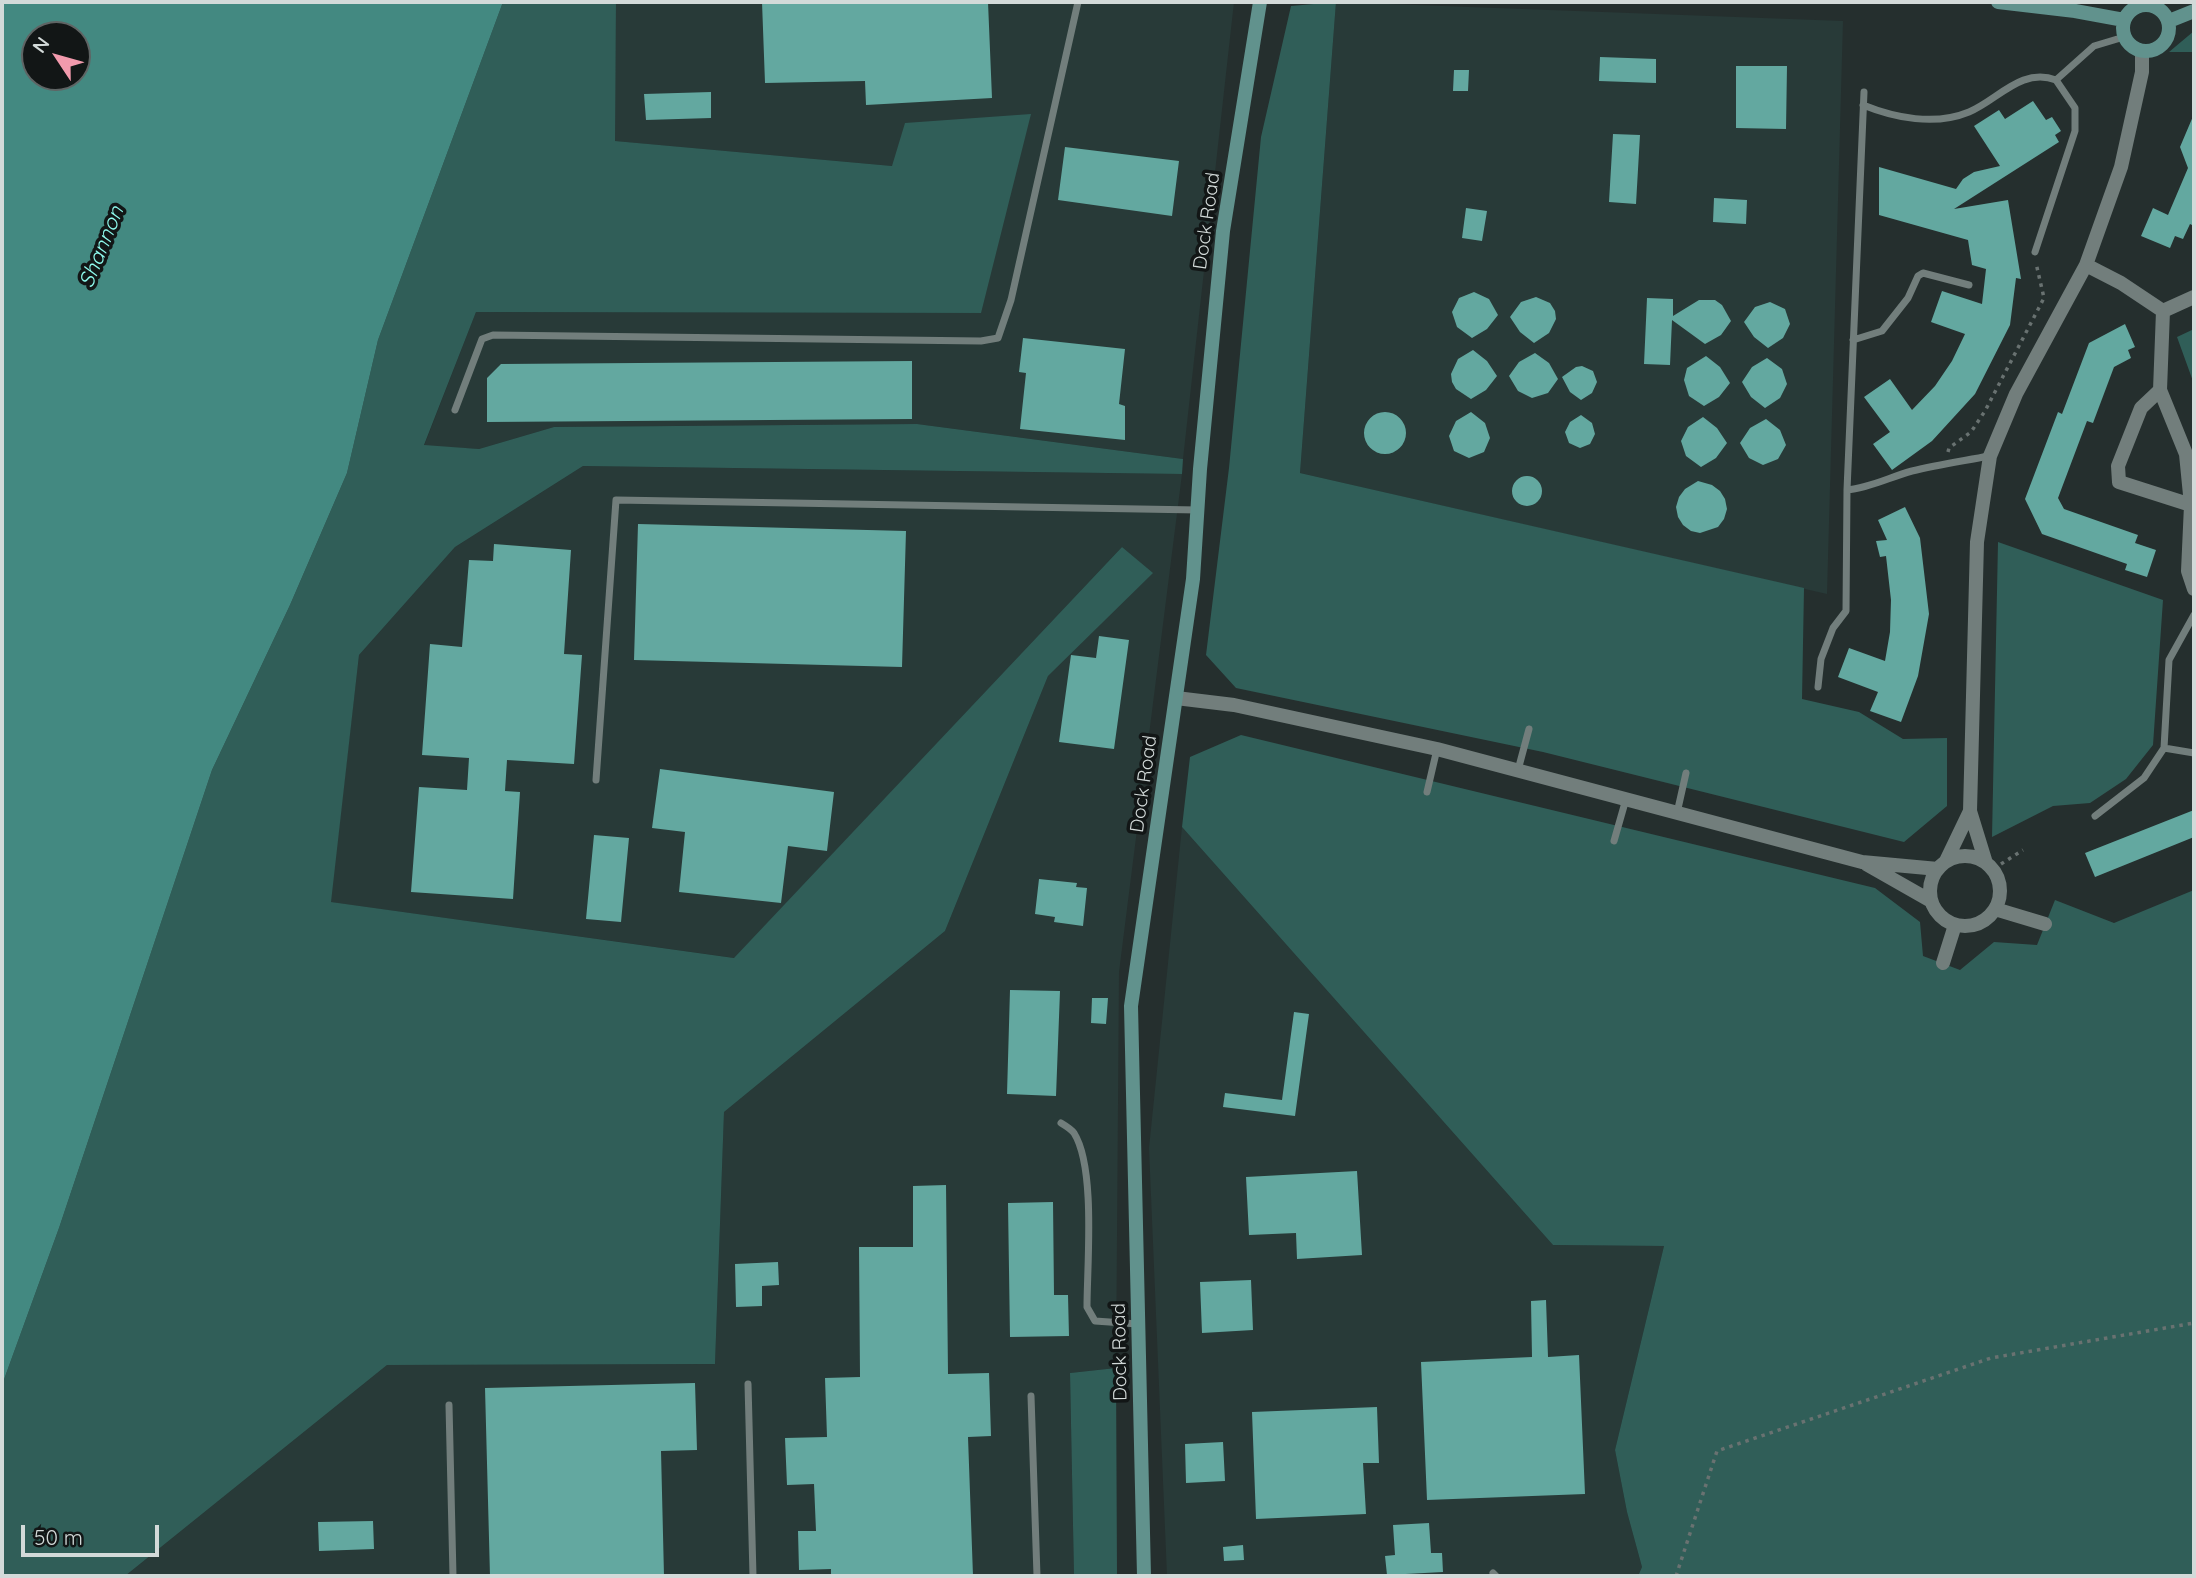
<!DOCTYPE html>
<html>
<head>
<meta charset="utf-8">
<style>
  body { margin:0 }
  #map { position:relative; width:2196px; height:1578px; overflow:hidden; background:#252f2e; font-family:Quicksand,sans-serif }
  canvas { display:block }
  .frame { position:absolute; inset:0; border:4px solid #d3dad9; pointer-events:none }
  .north { position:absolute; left:21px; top:21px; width:70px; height:70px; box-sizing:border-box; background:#121616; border:2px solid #5f6464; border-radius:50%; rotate:306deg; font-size:19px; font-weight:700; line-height:28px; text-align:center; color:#d3dad9 }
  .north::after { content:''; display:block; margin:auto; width:24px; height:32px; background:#f29aad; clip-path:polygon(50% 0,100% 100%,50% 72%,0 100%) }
  .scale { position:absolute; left:21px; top:1525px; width:138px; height:32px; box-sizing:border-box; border:4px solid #d3dad9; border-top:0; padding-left:9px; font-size:21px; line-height:24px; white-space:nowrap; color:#d3dad9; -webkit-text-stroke:5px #121616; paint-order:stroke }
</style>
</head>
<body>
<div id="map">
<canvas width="2196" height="1578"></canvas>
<div class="frame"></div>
<div class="north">N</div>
<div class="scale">50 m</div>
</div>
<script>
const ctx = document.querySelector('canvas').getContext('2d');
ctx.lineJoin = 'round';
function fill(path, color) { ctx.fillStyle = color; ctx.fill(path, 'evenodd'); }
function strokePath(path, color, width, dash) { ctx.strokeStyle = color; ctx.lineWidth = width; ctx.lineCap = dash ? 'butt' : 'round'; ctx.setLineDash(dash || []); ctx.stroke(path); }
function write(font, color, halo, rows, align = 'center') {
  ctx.font = font + ' Quicksand,sans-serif'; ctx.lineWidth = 7; ctx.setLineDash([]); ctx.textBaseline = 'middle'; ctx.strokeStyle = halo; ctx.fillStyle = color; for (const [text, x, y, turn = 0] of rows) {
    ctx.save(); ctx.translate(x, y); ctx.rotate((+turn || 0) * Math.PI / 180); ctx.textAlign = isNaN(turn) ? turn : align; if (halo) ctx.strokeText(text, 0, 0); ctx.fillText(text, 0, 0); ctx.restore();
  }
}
const built = new Path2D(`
  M 616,2 L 1234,2 L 1183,459 L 917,424 L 554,427 L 479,449 L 424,446 L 476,312 L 981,313 L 892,166 L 614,141 Z
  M 1336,2 L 1843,21 L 1827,594 L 1300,473 Z
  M 583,466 L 1182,474 L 1119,972 L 1116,1368 L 1070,1373 L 1074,1576 L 125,1576 L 387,1365 L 715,1364 L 724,1112 L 945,931 L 1048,676 L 1152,573 L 1122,547 L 735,958 L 330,902 L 359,655 L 455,547 Z
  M 1182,827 L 1553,1245 L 1664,1246 L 1615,1450 L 1627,1512 L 1642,1567 L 1638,1576 L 1167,1576 L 1149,1148 Z`);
const green = new Path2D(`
  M 503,2 L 616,2 L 615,141 L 892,166 L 905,123 L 1031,114 L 981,313 L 476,312 L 424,445 L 479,449 L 554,427 L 917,424 L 1183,459 L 1182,474 L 583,466 L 455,547 L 359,655 L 331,902 L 734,958 L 1122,547 L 1153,573 L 1048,676 L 945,931 L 724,1112 L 715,1364 L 387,1365 L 125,1576 L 2,1576 L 2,1385 L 59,1228 L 212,770 L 290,605 L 347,473 L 378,340 Z
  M 1336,2 L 1300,473 L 1804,588 L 1802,699 L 1859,712 L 1903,739 L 1947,738 L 1947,806 L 1904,842 L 1543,752 L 1236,688 L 1206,655 L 1229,468 L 1261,137 L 1291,6 Z
  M 2194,31 L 2194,52 L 2169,52 Z
  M 2194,329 L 2194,384 L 2177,337 Z
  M 1998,542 L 2163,600 L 2153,745 L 2126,779 L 2090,803 L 2053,806 L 1992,837 Z
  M 1241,735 L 1875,888 L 1920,922 L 1923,956 L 1960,970 L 1994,942 L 2037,945 L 2055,900 L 2114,923 L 2194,890 L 2194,1576 L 1638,1576 L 1642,1567 L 1627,1512 L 1615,1450 L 1664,1246 L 1553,1245 L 1182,827 L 1190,757 Z
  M 1116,1368 L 1117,1576 L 1074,1576 L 1070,1373 Z`);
const water = new Path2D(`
  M 2,2 L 503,2 L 378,340 L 347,473 L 290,605 L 212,770 L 59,1228 L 2,1385 ZM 35,35 L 77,35 L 77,77 L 35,77 Z`);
const building = new Path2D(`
  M 762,2 L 988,2 L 992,98 L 866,105 L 865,81 L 765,83 Z
  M 1600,57 L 1656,59 L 1656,83 L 1599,81 Z
  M 1736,66 L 1787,66 L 1786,129 L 1736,128 Z
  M 1454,70 L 1469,70 L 1468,91 L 1453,91 Z
  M 711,92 L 711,118 L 646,120 L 644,94 Z
  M 2033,101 L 2046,120 L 2052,117 L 2061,131 L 2055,135 L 2059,142 L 1954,209 L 2008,200 L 2021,279 L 2016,278 L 2010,325 L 1975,394 L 1932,441 L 1892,470 L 1873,444 L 1890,432 L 1864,397 L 1890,379 L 1912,410 L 1935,386 L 1952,361 L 1965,334 L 1931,322 L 1942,291 L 1982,304 L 1986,269 L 1972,265 L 1968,240 L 1879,215 L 1879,167 L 1956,189 L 1963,179 L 1974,172 L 2000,166 L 1974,126 L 1999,110 L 2005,119 Z
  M 2194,114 L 2194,226 L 2190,224 L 2183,239 L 2175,236 L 2170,248 L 2141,236 L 2153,208 L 2168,215 L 2188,168 L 2180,147 Z
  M 1613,134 L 1640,135 L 1636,204 L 1609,202 Z
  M 1065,147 L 1179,161 L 1172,216 L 1058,200 Z
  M 1714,198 L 1747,200 L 1746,224 L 1713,222 Z
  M 1466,208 L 1487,211 L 1482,241 L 1462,238 Z
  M 1474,292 L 1489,299 L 1498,315 L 1487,329 L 1472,338 L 1457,327 L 1452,312 L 1459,298 Z
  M 1536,297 L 1550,303 L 1555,311 L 1556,319 L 1549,333 L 1534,343 L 1520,332 L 1510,317 L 1521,302 Z
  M 1647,298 L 1673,299 L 1673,316 L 1699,300 L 1715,300 L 1722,305 L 1731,321 L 1721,335 L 1705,344 L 1672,320 L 1670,365 L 1644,364 Z
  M 1770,302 L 1785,309 L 1790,324 L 1783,338 L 1768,348 L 1754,337 L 1744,322 L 1755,307 Z
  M 2125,324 L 2135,347 L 2128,350 L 2131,358 L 2114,367 L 2093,423 L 2087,421 L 2058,498 L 2064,509 L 2138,535 L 2135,543 L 2156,550 L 2147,577 L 2125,570 L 2127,564 L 2042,534 L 2025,499 L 2058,412 L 2062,414 L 2089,343 Z
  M 1023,338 L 1125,349 L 1119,404 L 1125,406 L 1125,440 L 1020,429 L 1026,373 L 1019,372 Z
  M 1473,350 L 1487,361 L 1497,376 L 1486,390 L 1471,399 L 1456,389 L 1452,382 L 1451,374 L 1458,359 Z
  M 1535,353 L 1549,363 L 1558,379 L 1548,393 L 1532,398 L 1518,391 L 1509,376 L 1519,362 Z
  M 1706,356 L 1720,367 L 1730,383 L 1719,397 L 1704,406 L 1689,396 L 1684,380 L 1687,368 Z
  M 1767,358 L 1782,369 L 1787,384 L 1780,398 L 1765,408 L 1751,397 L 1742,382 L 1752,367 Z
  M 912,361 L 912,419 L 487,422 L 487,378 L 501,364 Z
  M 1582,366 L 1593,371 L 1597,382 L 1592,393 L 1581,400 L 1570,392 L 1562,377 L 1576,367 Z
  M 1471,412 L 1485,423 L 1490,438 L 1484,452 L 1469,458 L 1454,451 L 1449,436 L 1456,421 Z
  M1364 433a21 21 0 1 1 42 0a21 21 0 1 1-42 0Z
  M 1581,415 L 1592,423 L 1595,434 L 1590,444 L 1580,448 L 1569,443 L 1565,432 L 1570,422 Z
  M 1703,417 L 1717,428 L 1727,443 L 1716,458 L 1701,467 L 1686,456 L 1681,441 L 1688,427 Z
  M 1766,419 L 1780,430 L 1786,445 L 1778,459 L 1763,465 L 1749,458 L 1740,443 L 1750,428 Z
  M1512 491a15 15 0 1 1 30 0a15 15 0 1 1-30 0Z
  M 1698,481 L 1712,485 L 1720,491 L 1725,499 L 1727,509 L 1724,519 L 1718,527 L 1700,533 L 1691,531 L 1683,525 L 1678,517 L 1676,507 L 1679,497 L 1685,489 Z
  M 1905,507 L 1920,538 L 1929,614 L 1918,676 L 1901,722 L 1870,711 L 1878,692 L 1838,677 L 1849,648 L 1885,661 L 1890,632 L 1891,600 L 1886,556 L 1880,557 L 1876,541 L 1887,540 L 1878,520 Z
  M 638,524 L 906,531 L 902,667 L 634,660 Z
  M 494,544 L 571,550 L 564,654 L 582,655 L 574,764 L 507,760 L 505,791 L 520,792 L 513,899 L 411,892 L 419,787 L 467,790 L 469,758 L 422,755 L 430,644 L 462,647 L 469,560 L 493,561 Z
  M 1099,636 L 1129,640 L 1114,749 L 1059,742 L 1071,655 L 1096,658 Z
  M 660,769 L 834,792 L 827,851 L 788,846 L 781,903 L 679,892 L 685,832 L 652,828 Z
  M 2194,810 L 2194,837 L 2095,877 L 2085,853 Z
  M 594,835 L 629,838 L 621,922 L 586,919 Z
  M 1039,879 L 1077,883 L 1076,887 L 1087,888 L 1083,926 L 1054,922 L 1055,917 L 1035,914 Z
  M 1010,990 L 1060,991 L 1056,1096 L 1007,1094 Z
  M 1092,998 L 1108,998 L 1106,1024 L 1091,1023 Z
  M 1294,1012 L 1309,1014 L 1295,1116 L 1223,1107 L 1225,1093 L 1282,1100 Z
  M 1357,1171 L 1362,1255 L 1297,1259 L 1296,1233 L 1249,1235 L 1246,1177 Z
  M 946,1185 L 948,1374 L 989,1373 L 991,1436 L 968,1437 L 973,1576 L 831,1576 L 831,1569 L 799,1570 L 798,1531 L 816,1531 L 814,1484 L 787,1485 L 785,1438 L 827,1437 L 825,1378 L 860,1377 L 859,1247 L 913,1247 L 913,1186 Z
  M 1053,1202 L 1054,1295 L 1068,1295 L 1069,1336 L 1010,1337 L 1008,1203 Z
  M 778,1262 L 779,1285 L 762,1286 L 762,1306 L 736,1307 L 735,1264 Z
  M 1251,1280 L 1253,1330 L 1202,1333 L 1200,1282 Z
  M 1546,1300 L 1548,1357 L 1579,1355 L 1585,1494 L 1427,1500 L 1421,1362 L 1532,1357 L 1531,1301 Z
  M 695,1383 L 697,1450 L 661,1451 L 664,1576 L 490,1576 L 485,1388 Z
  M 1377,1407 L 1379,1463 L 1363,1463 L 1366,1514 L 1256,1519 L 1252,1412 Z
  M 1223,1442 L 1225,1481 L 1186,1483 L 1185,1444 Z
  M 373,1521 L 374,1549 L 319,1551 L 318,1522 Z
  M 1429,1523 L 1431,1553 L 1442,1553 L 1443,1572 L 1387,1575 L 1385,1556 L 1395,1555 L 1393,1525 Z
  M 1243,1545 L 1244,1560 L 1224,1561 L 1223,1547 Z`);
const path = new Path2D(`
  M 1948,452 L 1949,448 L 1971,432 L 1985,411 L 2044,298 L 2036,263
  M 2001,864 L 2023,850
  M 1676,1576 L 1717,1451 L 1991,1358 L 2194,1323`);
const lane = new Path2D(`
  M 1864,92 L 1847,490 C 1870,488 1890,477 1912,471 C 1937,465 1963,461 1989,456
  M 1863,105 C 1895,118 1935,126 1969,112 C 1998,100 2021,67 2056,80 L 2094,46 L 2124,37
  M 2035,252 L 2075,131 L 2075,108 L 2056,80
  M 1853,340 L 1882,331 L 1908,298 L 1918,276 L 1923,273 L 1969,285
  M 455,410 L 482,339 L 493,335 L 981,341 L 998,338 L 1011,300 L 1078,2
  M 1818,687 L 1821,659 L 1833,628 L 1846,611 L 1847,490
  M 2164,748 L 2194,753
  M 1518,770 L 1529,729
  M 596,780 L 616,500 L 1198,510
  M 1427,792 L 1437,749
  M 1677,813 L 1686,773
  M 2095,816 L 2144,778 L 2164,748 L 2169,660 L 2194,615
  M 1614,841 L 1626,799
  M 1061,1123 C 1066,1126 1071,1129 1074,1133 C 1096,1168 1087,1265 1087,1307 L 1095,1321 L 1138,1324
  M 748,1384 L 753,1576
  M 1031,1396 L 1037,1576
  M 449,1405 L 453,1576
  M 1493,1573 L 1496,1576`);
const street = new Path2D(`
  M 2086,265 L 2121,283 L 2163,311 L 2160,390 L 2186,454 L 2191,505 L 2188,571 L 2194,589
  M 2163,311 L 2194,297
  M 2160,390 L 2141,408 L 2118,466 L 2119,482 L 2191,505
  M 1176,698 L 1234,705 L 1437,749 L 1862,862 L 1938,869
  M1930 891a35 35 0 1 1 70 0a35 35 0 1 1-70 0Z
  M 1946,861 L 1970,811
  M 1986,863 L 1970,811 L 1977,542 L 1990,456 L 2016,394 L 2086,265 L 2121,167 L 2142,72 L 2142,51
  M 1866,864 L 1931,901
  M 1995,909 L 2045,924
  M 1943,963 L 1955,925`);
const secondary = new Path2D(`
  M 1998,2 L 2075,11 L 2124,20
  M2123 28a23 23 0 1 1 46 0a23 23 0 1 1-46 0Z
  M 2169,21 L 2194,11
  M 1144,1576 L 1131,1006 L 1193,579 L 1200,469 L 1223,231 L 1260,2`);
const streetNames = [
  ["Dock Road",1207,221,-82],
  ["Dock Road",1144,784,-82],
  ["Dock Road",1120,1352,-91]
];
const waterNames = [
  ["Shannon",102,247,-68]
];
fill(built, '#283a38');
fill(green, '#305e58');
fill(water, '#438981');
fill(building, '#63a8a0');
strokePath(path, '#697271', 3.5, [3.5, 5]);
strokePath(lane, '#727e7c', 7);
strokePath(street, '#727e7c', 14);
strokePath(secondary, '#61928d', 14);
write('19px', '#d3dad9', '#121616', streetNames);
write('italic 21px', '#8ffbee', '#121616', waterNames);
</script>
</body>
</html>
